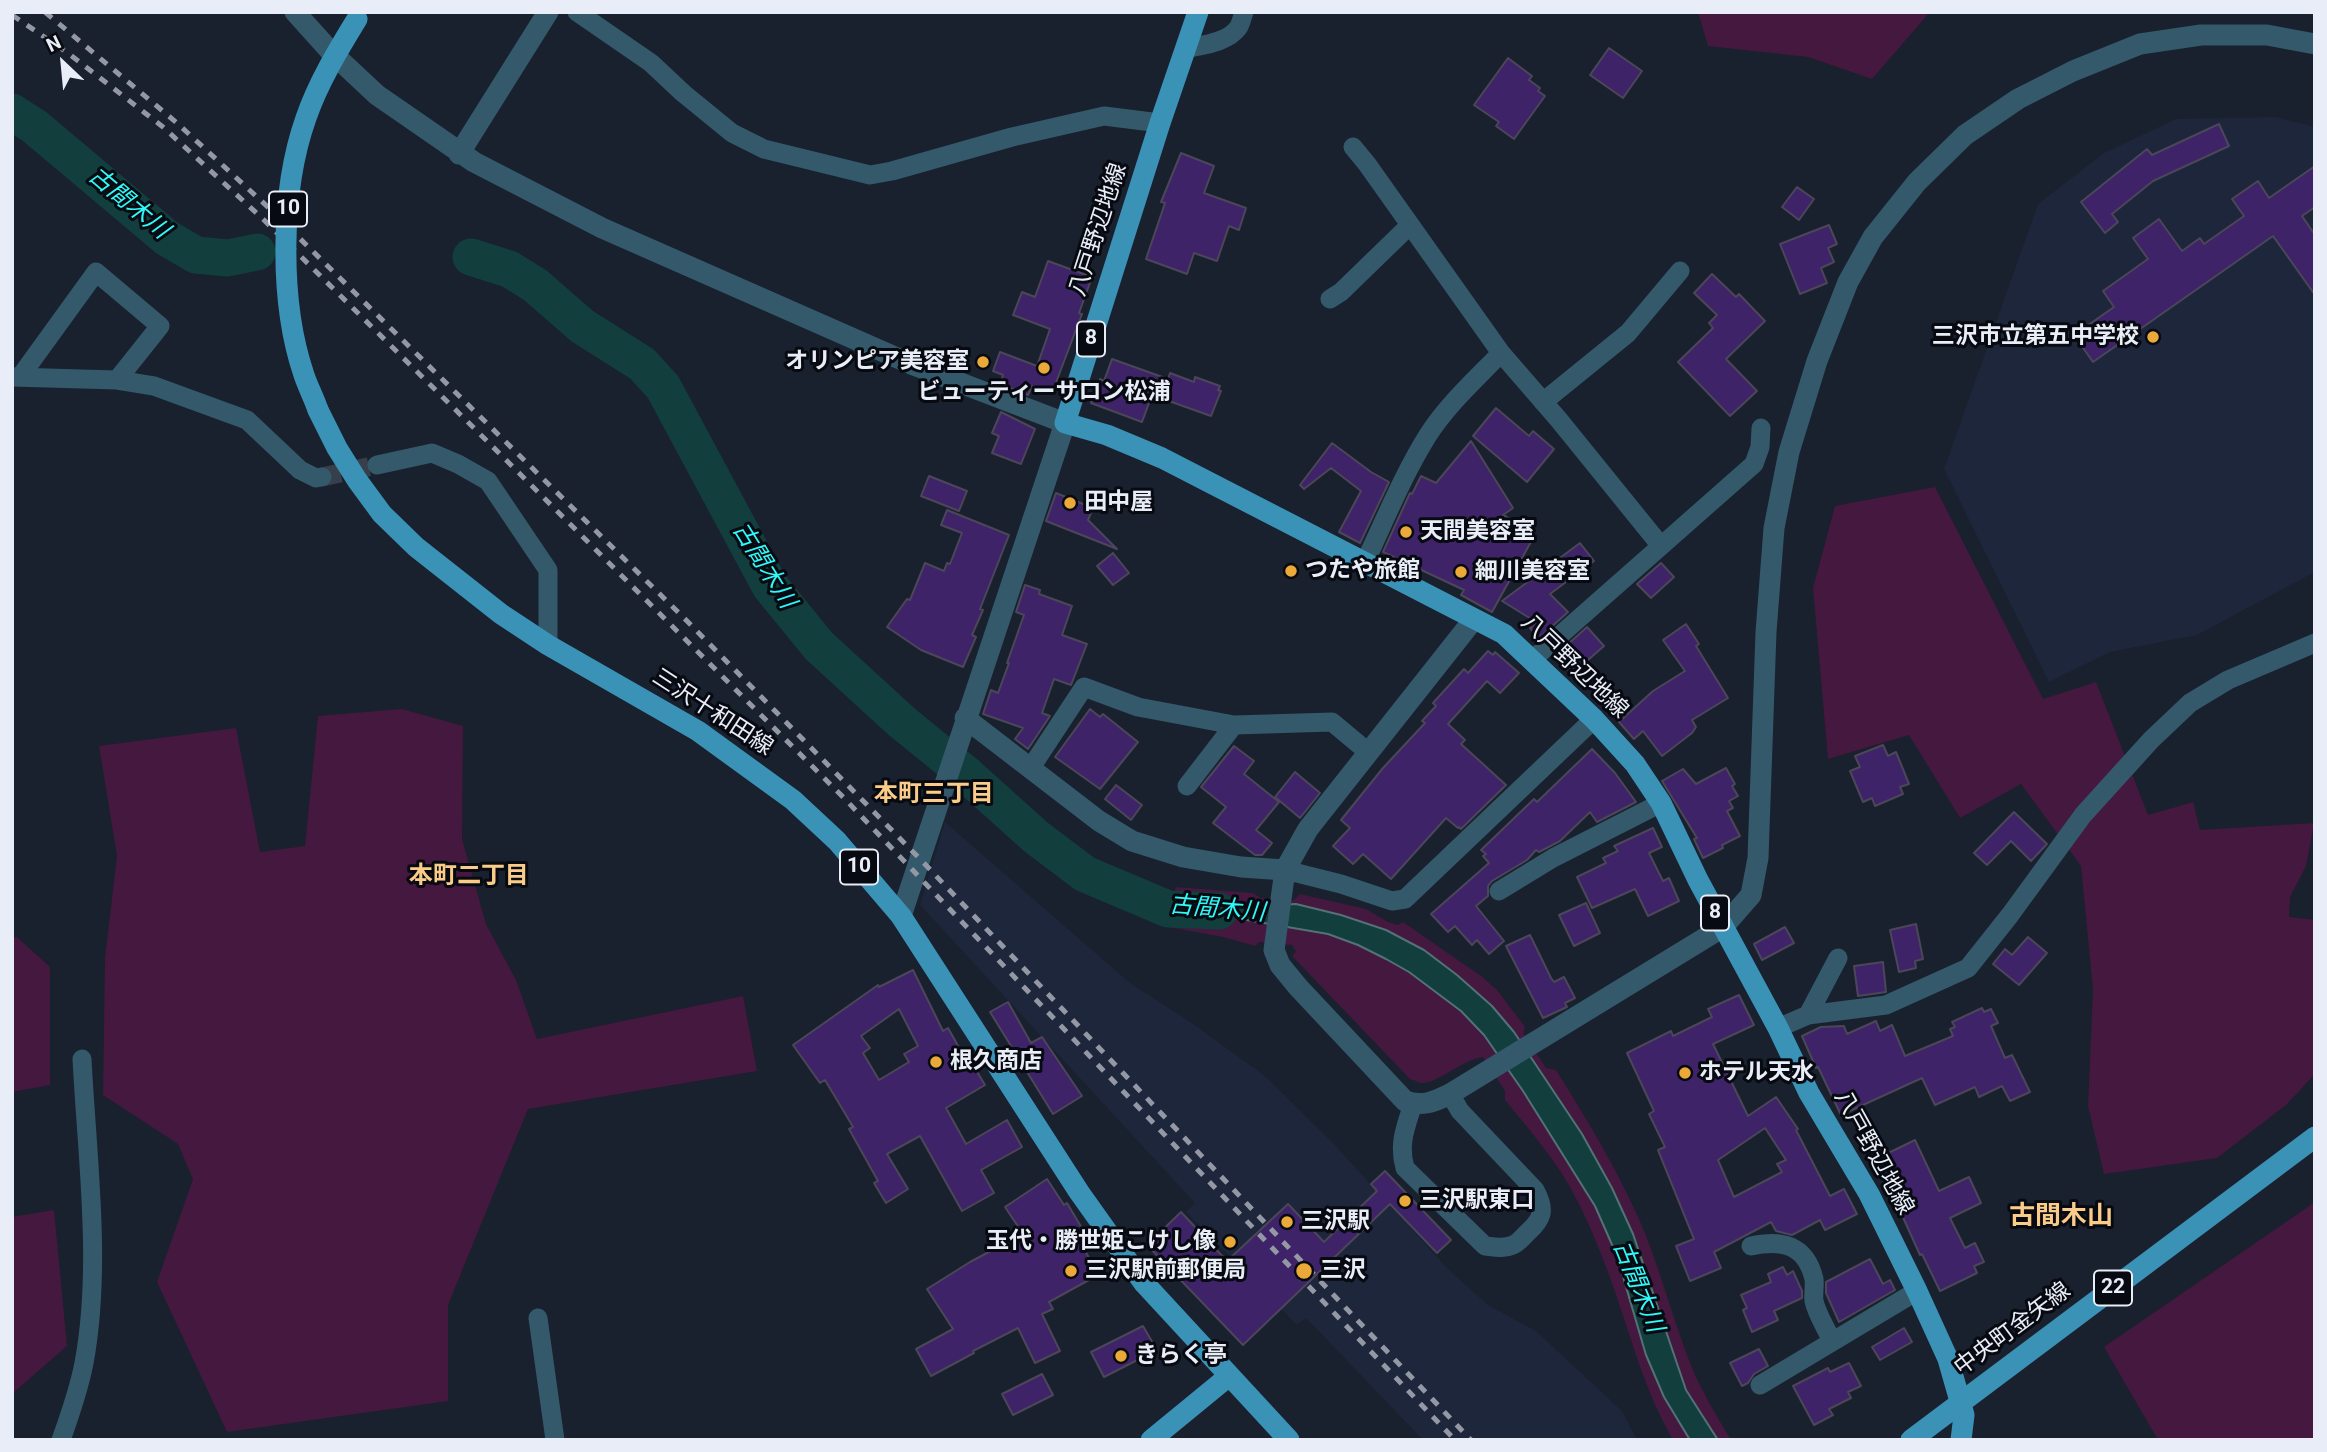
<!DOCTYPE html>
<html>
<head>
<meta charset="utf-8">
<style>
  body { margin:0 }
  #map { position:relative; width:2327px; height:1452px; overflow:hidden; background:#19202e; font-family:Roboto,sans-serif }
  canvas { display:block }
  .frame { position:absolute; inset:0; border:14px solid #e8edf7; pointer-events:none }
  .north { position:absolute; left:28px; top:28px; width:70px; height:70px; -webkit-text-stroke:5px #070a10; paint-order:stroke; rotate:334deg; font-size:19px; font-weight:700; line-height:28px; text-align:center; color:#e8edf7 }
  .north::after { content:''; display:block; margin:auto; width:24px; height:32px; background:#e8edf7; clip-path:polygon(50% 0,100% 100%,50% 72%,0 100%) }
</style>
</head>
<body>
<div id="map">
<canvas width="2327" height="1452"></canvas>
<div class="frame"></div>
<div class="north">N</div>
</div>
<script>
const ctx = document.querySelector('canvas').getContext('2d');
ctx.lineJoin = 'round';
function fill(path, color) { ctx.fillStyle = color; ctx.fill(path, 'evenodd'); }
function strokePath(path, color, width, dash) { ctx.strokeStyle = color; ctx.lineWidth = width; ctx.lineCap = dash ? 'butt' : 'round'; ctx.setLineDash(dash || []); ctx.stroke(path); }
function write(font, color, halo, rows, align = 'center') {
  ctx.font = font + ' Roboto,"Noto Sans JP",sans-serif'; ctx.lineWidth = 6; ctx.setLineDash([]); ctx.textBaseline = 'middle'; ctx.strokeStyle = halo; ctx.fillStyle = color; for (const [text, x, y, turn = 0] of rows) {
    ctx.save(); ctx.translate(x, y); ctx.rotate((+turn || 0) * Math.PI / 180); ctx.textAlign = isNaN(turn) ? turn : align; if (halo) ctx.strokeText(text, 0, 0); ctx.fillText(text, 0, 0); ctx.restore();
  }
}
const built = new Path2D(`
  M 2276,117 L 2315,127 L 2315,572 L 2197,635 L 2110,652 L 2049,682 L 1944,469 L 2038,204 L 2104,153 L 2176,119 Z
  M 945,822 L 1130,983 L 1192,1023 L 1265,1076 L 1334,1144 L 1448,1269 L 1488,1305 L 1536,1331 L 1622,1411 L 1637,1440 L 1423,1440 L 1306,1318 L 1297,1325 L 1186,1212 L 1195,1203 L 920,905 Z`);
const green = new Path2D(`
  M 1698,12 L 1930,12 L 1872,79 L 1808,57 L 1708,46 Z
  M 1935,487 L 2043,699 L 2096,682 L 2148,815 L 2193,802 L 2200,830 L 2314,823 L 2306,866 L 2290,897 L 2289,917 L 2315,920 L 2315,1074 L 2286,1105 L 2217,1158 L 2104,1174 L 2088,1106 L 2093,990 L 2081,866 L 2021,784 L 1960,818 L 1909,735 L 1828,759 L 1813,588 L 1835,506 Z
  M 402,709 L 463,726 L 462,839 L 486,924 L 516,980 L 537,1039 L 743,996 L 757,1071 L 528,1109 L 448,1305 L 448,1401 L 227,1432 L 157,1282 L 193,1179 L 178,1144 L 103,1095 L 105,958 L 117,856 L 99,746 L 236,728 L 260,852 L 305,846 L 318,716 Z
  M 1176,887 L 1253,893 L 1261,898 L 1294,900 L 1300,894 L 1366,909 L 1388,922 L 1398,925 L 1403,922 L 1481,976 L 1497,990 L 1525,1027 L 1523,1033 L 1546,1068 L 1556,1070 C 1586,1118 1616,1167 1639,1219 C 1659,1265 1671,1313 1689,1360 C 1699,1387 1716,1415 1731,1440 L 1718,1440 L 1686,1390 L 1633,1234 L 1612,1188 L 1582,1134 L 1514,1032 L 1492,1006 L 1457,975 L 1424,950 L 1386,930 L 1341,915 L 1296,904 L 1235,906 L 1219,903 L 1211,900 L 1170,904 Z
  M 1167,912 L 1206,913 L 1328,934 L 1358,945 L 1386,959 L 1409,972 L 1461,1011 L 1484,1035 L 1523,1091 L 1595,1206 L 1617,1256 L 1646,1355 L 1664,1397 L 1690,1440 L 1673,1440 C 1640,1383 1627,1320 1603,1259 C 1593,1233 1581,1206 1567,1182 C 1550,1153 1526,1126 1505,1100 L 1505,1091 L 1483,1057 C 1461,1060 1438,1084 1421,1083 C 1420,1083 1411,1079 1410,1079 L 1292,956 L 1296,952 L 1292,945 L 1259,942 L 1255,946 L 1223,937 L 1163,926 Z
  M 17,937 L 50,967 L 50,1085 L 12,1092 L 12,938 Z
  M 2315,1202 L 2315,1440 L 2158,1440 L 2104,1347 Z
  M 54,1210 L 67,1346 L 12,1394 L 12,1217 Z`);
const water = new Path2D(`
  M 1211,900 L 1219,903 L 1235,906 L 1296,904 L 1341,915 L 1386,930 L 1424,950 L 1457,975 L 1492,1006 L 1514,1032 L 1582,1134 L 1612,1188 L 1633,1234 L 1686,1390 L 1718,1440 L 1690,1440 L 1664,1397 L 1646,1355 L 1617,1256 L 1595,1206 L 1523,1091 L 1484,1035 L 1461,1011 L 1409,972 L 1386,959 L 1358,945 L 1328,934 L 1206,913 L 1168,912 L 1170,904 Z`);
const river = new Path2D(`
  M 12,112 L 34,126 L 167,238 L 196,255 L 228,258 L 257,252
  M 471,257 L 509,269 L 535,285 L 582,326 L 642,364 L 663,387 L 770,586 L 819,646 L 902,722 L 966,774 L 1036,837 L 1085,874 L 1168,909 L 1219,911`);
const building = new Path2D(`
  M 1609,48 L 1642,71 L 1623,98 L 1590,75 Z
  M 1508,58 L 1532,76 L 1529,80 L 1540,88 L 1538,91 L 1545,96 L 1514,139 L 1496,126 L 1499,122 L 1474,105 Z
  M 2219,124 L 2229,146 L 2153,181 L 2112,214 L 2118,222 L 2105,233 L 2081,202 L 2147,149 L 2152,155 Z
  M 1181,153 L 1214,166 L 1204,193 L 1246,208 L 1239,230 L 1229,226 L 1217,261 L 1194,253 L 1187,274 L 1146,259 L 1165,203 L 1161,202 Z
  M 2315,166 L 2315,207 L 2302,216 L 2315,235 L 2315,295 L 2273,236 L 2093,362 L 2074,335 L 2114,307 L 2103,291 L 2148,259 L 2133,238 L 2159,219 L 2182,251 L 2200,238 L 2204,244 L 2244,216 L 2232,199 L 2258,181 L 2269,198 Z
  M 1797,187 L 1814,199 L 1799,220 L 1782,207 Z
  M 1829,225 L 1837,244 L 1828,248 L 1834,262 L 1821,268 L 1827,283 L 1800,294 L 1780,244 Z
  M 1048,261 L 1092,277 L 1079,313 L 1082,314 L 1052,393 L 1032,386 L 1028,395 L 1000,384 L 1003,375 L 993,371 L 1000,352 L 1037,366 L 1050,329 L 1013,315 L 1022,292 L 1035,297 Z
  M 1712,274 L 1736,297 L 1739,294 L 1765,321 L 1726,359 L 1757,391 L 1730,416 L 1678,362 L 1713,328 L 1709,323 L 1717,315 L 1694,293 Z
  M 1112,359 L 1168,379 L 1170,373 L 1194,382 L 1195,377 L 1220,386 L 1218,390 L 1221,391 L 1211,416 L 1152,395 L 1142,422 L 1091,403 L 1100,379 L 1104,381 Z
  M 1496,408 L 1529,436 L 1533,431 L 1554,449 L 1527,482 L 1473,436 Z
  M 1001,412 L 1035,429 L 1021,464 L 992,453 L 999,436 L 992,433 Z
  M 1471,441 L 1513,508 L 1503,515 L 1522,525 L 1518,533 L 1532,540 L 1492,612 L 1461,595 L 1464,590 L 1383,552 L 1410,493 L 1412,494 L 1421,476 L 1436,483 Z
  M 1332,443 L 1371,472 L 1389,482 L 1360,543 L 1339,532 L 1361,491 L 1331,468 L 1304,489 L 1300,485 Z
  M 929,476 L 967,491 L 959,511 L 921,496 Z
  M 1056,493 L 1093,508 L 1088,520 L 1117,549 L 1046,521 Z
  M 947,510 L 1009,535 L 980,609 L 983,610 L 972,635 L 976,637 L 963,667 L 921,650 L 887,627 L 907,599 L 910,600 L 925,563 L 944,571 L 947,563 L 950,564 L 962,533 L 941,525 Z
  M 1580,543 L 1594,561 L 1550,594 L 1568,612 L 1539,638 L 1530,628 L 1536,622 L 1502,601 Z
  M 1113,553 L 1129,573 L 1113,585 L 1097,566 Z
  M 1661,563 L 1674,577 L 1651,598 L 1637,584 Z
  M 1025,585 L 1040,590 L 1039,594 L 1072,606 L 1062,635 L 1087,644 L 1071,685 L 1054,679 L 1042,713 L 1050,716 L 1028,749 L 1015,739 L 1023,728 L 983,714 L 991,690 L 998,693 L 1009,663 L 1007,663 L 1024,615 L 1016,612 Z
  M 1686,624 L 1699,644 L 1696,646 L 1728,698 L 1692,720 L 1696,727 L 1692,733 L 1662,756 L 1643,731 L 1634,739 L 1619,722 L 1653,691 L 1685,671 L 1663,640 Z
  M 1587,627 L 1604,646 L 1572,674 L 1555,656 Z
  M 1488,651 L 1493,655 L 1495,652 L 1519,673 L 1500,693 L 1487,681 L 1448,724 L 1465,740 L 1461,744 L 1506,785 L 1461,829 L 1459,827 L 1458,828 L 1446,818 L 1391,879 L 1363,854 L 1353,864 L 1333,846 L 1350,828 L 1341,820 L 1383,768 L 1425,723 L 1422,721 L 1436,706 L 1433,703 L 1464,669 L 1468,673 Z
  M 1090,709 L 1100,717 L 1103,714 L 1138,742 L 1100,789 L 1055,757 Z
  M 1883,745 L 1888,756 L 1896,752 L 1909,784 L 1900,787 L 1903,794 L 1875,806 L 1872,798 L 1863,802 L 1850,771 L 1860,767 L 1855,756 Z
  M 1234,746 L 1254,761 L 1244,774 L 1279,802 L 1256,830 L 1272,843 L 1262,855 L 1255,855 L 1213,823 L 1226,807 L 1201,787 Z
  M 1592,749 L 1615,773 L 1636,802 L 1597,822 L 1590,812 L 1560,841 L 1539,852 L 1536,850 L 1527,860 L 1492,881 L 1488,886 L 1488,896 L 1476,906 L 1504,941 L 1489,954 L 1477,940 L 1472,945 L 1455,926 L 1448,932 L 1431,914 L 1489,863 L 1483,856 L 1486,854 L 1481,850 L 1534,799 L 1537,802 Z
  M 1726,768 L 1735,784 L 1732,786 L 1738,796 L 1729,801 L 1733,808 L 1727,811 L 1740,836 L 1722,845 L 1723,848 L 1703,858 L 1694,839 L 1697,838 L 1662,781 L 1683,769 L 1696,784 Z
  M 1295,772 L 1320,793 L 1300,818 L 1275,797 Z
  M 1116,785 L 1142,805 L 1131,820 L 1105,799 Z
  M 2014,812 L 2047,844 L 2031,861 L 2011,841 L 1987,865 L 1974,853 Z
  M 1653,828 L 1662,847 L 1649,853 L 1663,881 L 1669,878 L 1679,901 L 1648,916 L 1635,889 L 1592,908 L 1577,877 L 1606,863 L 1603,858 L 1618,851 L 1614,846 Z
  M 1586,903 L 1600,933 L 1574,946 L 1559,915 Z
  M 1916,924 L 1923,959 L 1915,961 L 1916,968 L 1899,972 L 1890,930 Z
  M 1785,927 L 1794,943 L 1762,960 L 1754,944 Z
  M 1530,935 L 1551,978 L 1554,982 L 1564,977 L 1575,998 L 1565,1003 L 1567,1007 L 1543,1018 L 1506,946 Z
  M 2028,937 L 2047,953 L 2019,985 L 1993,964 L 2005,949 L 2012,955 Z
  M 1883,962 L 1886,992 L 1858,996 L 1854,966 Z
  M 913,970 L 943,1031 L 948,1028 L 961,1051 L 964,1050 L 985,1085 L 946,1108 L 966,1144 L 1007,1120 L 1022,1147 L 981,1170 L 994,1193 L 962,1211 L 920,1136 L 887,1154 L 908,1189 L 886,1203 L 874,1183 L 878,1181 L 849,1129 L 853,1127 L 843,1110 L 825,1080 L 820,1083 L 793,1045 L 878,985 L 879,987 ZM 899,1009 L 918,1046 L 904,1054 L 909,1062 L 879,1080 L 863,1053 L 870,1048 L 861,1036 Z
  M 1739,995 L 1754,1025 L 1713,1044 L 1748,1116 L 1776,1097 L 1798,1129 L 1796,1130 L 1830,1196 L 1844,1189 L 1857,1214 L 1825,1230 L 1820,1220 L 1792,1235 L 1776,1231 L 1771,1222 L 1714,1252 L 1721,1268 L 1690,1281 L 1676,1246 L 1694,1239 L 1658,1150 L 1665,1147 L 1649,1114 L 1654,1111 L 1627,1053 L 1671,1031 L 1673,1036 L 1712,1017 L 1708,1009 ZM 1765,1128 L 1786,1160 L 1777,1164 L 1782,1172 L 1734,1197 L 1718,1160 Z
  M 1008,1002 L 1031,1043 L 1042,1037 L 1082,1096 L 1053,1114 L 990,1012 Z
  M 1982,1008 L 1984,1012 L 1991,1009 L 1998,1023 L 1991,1026 L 2005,1058 L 2012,1055 L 2030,1092 L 2010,1101 L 2002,1086 L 1979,1097 L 1975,1087 L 1935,1105 L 1922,1078 L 1841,1115 L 1818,1067 L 1816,1068 L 1802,1036 L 1821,1027 L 1844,1026 L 1847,1034 L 1876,1021 L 1880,1031 L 1892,1025 L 1905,1056 L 1953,1036 L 1950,1029 L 1955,1027 L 1952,1022 Z
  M 1915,1140 L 1939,1191 L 1969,1177 L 1981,1203 L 1950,1218 L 1965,1248 L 1975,1243 L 1984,1262 L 1974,1266 L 1977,1273 L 1940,1291 L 1922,1254 L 1920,1255 L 1888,1184 L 1885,1185 L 1874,1160 Z
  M 1385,1171 L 1451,1240 L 1437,1253 L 1390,1204 L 1243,1345 L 1147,1245 L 1181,1212 L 1227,1261 L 1288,1204 L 1324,1242 L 1377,1191 L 1371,1184 Z
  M 1047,1179 L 1064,1205 L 1067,1203 L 1086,1235 L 1079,1239 L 1098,1275 L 1049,1302 L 1053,1309 L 1042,1314 L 1060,1351 L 1035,1363 L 1018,1328 L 973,1351 L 974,1353 L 931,1376 L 916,1349 L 953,1329 L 927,1289 L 970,1262 L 1023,1234 L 1005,1207 Z
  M 1870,1259 L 1883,1284 L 1890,1280 L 1895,1290 L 1839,1322 L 1826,1293 L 1826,1282 Z
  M 1783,1267 L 1787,1275 L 1793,1271 L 1802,1291 L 1802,1298 L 1774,1311 L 1778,1320 L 1752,1332 L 1743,1310 L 1747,1308 L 1741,1295 L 1771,1282 L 1768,1274 Z
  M 1143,1326 L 1157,1350 L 1104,1377 L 1091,1352 Z
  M 1904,1328 L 1912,1342 L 1880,1360 L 1872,1347 Z
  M 1759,1349 L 1768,1366 L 1754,1374 L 1748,1383 L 1742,1386 L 1730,1363 Z
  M 1849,1363 L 1861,1386 L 1848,1392 L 1851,1398 L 1829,1409 L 1833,1415 L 1814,1425 L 1793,1386 L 1828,1368 L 1830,1372 Z
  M 1042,1374 L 1053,1395 L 1013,1415 L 1002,1394 Z`);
const minorTunnel = new Path2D(`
  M 322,477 L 377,465`);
const minor = new Path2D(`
  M 577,12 L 651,63 L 683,93 L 732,133 L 764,149 L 870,175 L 892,171 L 1012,137 L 1104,116 L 1160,123
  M 1185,49 C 1201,45 1227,43 1238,28 C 1241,24 1242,17 1244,12
  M 1353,147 L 1367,164 L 1501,353 L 1559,420 L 1661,546
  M 1330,299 L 1341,292 L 1410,225
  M 12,377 L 117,380 L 154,386 L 247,420 L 300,470 L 316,478 L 322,477
  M 20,377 L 96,272 L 160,326 L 117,380
  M 1543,402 L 1628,333 L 1680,271
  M 377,465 L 432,453 L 458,464 L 488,481 L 548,570 L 548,645
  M 1365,562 C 1385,520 1403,475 1428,435 C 1448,404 1476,379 1501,353
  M 1533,659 L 1754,464 L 1760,447 L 1761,428
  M 1030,769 L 1084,687 L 1138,707 L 1234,725
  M 1187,786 L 1234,725 L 1332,722 L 1368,752
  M 1285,870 L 1341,884 L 1392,901 L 1405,899 L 1594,719
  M 1499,891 L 1553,858 L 1661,803
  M 1808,1015 L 1838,958
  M 1778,1028 L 1808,1015 L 1886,1005 L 1968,968 L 2010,915 L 2083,815 L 2151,740 L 2190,703 L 2228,680 L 2315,643
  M 1413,1104 C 1406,1126 1398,1144 1405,1168 L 1485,1246 C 1495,1247 1504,1249 1513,1245 C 1518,1243 1522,1238 1526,1234 C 1543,1219 1546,1210 1535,1190 L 1460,1111 L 1450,1094
  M 1751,1246 C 1782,1239 1806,1245 1814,1279 C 1815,1287 1813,1294 1814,1301 C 1817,1315 1827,1329 1832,1342
  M 538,1318 L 555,1440
  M 1760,1385 L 1917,1291
  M 61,1440 C 70,1415 79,1389 84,1363 C 102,1266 87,1157 82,1059`);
const tertiary = new Path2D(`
  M 295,12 L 331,52 L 377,95 L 474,162 L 602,228 L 911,364 L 1065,423 L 901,916
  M 459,154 L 548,12
  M 965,718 L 1099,821 L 1132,841 L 1183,857 L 1241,867 L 1285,870 L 1308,829 L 1474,619
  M 1285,870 L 1274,950 L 1280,965 L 1298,987 L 1405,1101 C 1422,1107 1434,1102 1450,1094 L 1723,927 L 1751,895 L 1758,858 L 1766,632 L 1774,528 L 1789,452 L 1817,361 L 1848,282 L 1873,237 L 1917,182 L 1965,135 L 2018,99 L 2073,71 L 2140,44 L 2201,35 L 2267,35 L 2315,44`);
const primary = new Path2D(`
  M 1198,12 L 1160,123 L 1065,423 L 1107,435 L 1162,458 L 1504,634 L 1594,719 L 1635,764 L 1661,803 L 1698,880 L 1778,1028 L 1809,1093 L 1869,1194 L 1917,1291 L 1948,1359 L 1964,1415 L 1961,1440
  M 318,410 L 337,448 L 357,480 L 382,514 L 416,547 L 501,614 L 548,645 L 698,731 L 793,800 L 837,841 L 901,916 L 1079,1192 L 1143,1282 L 1289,1440
  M 1151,1440 L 1229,1376`);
const rail = new Path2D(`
  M 45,12 L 177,123 L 270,209 L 686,620 L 920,859 L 1471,1440
  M 12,15 L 68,53 L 163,127 L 264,220 L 487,441 L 844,798 L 1455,1440`);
const primaryBridge = new Path2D(`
  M 318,410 C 314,398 308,387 304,375 C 279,302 280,191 306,118 C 318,83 338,50 357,19
  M 1911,1440 L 2315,1137`);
const markers = [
  [2153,337,7,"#eba93a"],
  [983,362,7,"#eba93a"],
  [1044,368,7,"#eba93a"],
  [1070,503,7,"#eba93a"],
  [1406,532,7,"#eba93a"],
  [1291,571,7,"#eba93a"],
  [1461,572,7,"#eba93a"],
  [936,1062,7,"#eba93a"],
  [1685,1073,7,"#eba93a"],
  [1405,1201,7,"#eba93a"],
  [1287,1222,7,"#eba93a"],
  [1230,1242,7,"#eba93a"],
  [1071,1271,7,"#eba93a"],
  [1304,1271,9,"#eba93a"],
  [1121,1356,7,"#eba93a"]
];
const shields = [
  [288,209,38],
  [1091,339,28],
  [859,867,38],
  [1715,913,28],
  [2113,1288,38]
];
const shieldNames = [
  ["10",288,209],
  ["8",1091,339],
  ["10",859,867],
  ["8",1715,913],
  ["22",2113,1288]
];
const streetNames = [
  ["八戸野辺地線",1099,230,-72],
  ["八戸野辺地線",1574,667,44],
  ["三沢十和田線",712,713,33],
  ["八戸野辺地線",1873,1153,61],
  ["中央町金矢線",2013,1330,-37]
];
const poiNames = [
  ["三沢市立第五中学校",2139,337,"right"],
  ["オリンピア美容室",969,362,"right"],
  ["ビューティーサロン松浦",1044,393,"center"],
  ["田中屋",1084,503],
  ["天間美容室",1420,532],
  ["つたや旅館",1305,571],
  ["細川美容室",1475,572],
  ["根久商店",950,1062],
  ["ホテル天水",1699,1073],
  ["三沢駅東口",1419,1201],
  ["三沢駅",1301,1222],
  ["玉代・勝世姫こけし像",1216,1242,"right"],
  ["三沢駅前郵便局",1085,1271],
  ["三沢",1320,1271],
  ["きらく亭",1135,1356]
];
const waterNames = [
  ["古間木川",128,204,40],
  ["古間木川",763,566,58],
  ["古間木川",1217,910,5],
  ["古間木川",1637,1287,68]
];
const neighbourhoodNames = [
  ["本町三丁目",934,795],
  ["本町二丁目",469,877]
];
const quarterNames = [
  ["古間木山",2061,1217]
];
fill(built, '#1d263a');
fill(green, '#44183f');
fill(water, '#133e3e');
strokePath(water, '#537276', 2);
strokePath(river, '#133e3e', 37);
fill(building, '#3e2368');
strokePath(building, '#4b4658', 2);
strokePath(minorTunnel, '#383f4c', 19, [19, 10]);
strokePath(minor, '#33596b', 19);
strokePath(tertiary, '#33596b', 21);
strokePath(primary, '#3a92b6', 21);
strokePath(rail, '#9398a4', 5, [9, 9]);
strokePath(primaryBridge, '#3a92b6', 21);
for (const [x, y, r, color] of markers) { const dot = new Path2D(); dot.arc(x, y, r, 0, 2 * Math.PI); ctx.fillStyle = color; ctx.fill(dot); strokePath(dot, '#070a10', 2.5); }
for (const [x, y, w] of shields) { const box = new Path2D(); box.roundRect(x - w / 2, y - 17.5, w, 35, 5); ctx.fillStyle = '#070a10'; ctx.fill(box); strokePath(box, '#e8edf7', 2); }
write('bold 21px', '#e8edf7', null, shieldNames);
write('23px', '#e8edf7', '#070a10', streetNames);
write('bold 23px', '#e8edf7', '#070a10', poiNames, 'left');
write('italic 24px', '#2ffafa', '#070a10', waterNames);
write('bold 24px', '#fbcc89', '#070a10', neighbourhoodNames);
write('bold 26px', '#fbcc89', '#070a10', quarterNames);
</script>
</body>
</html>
